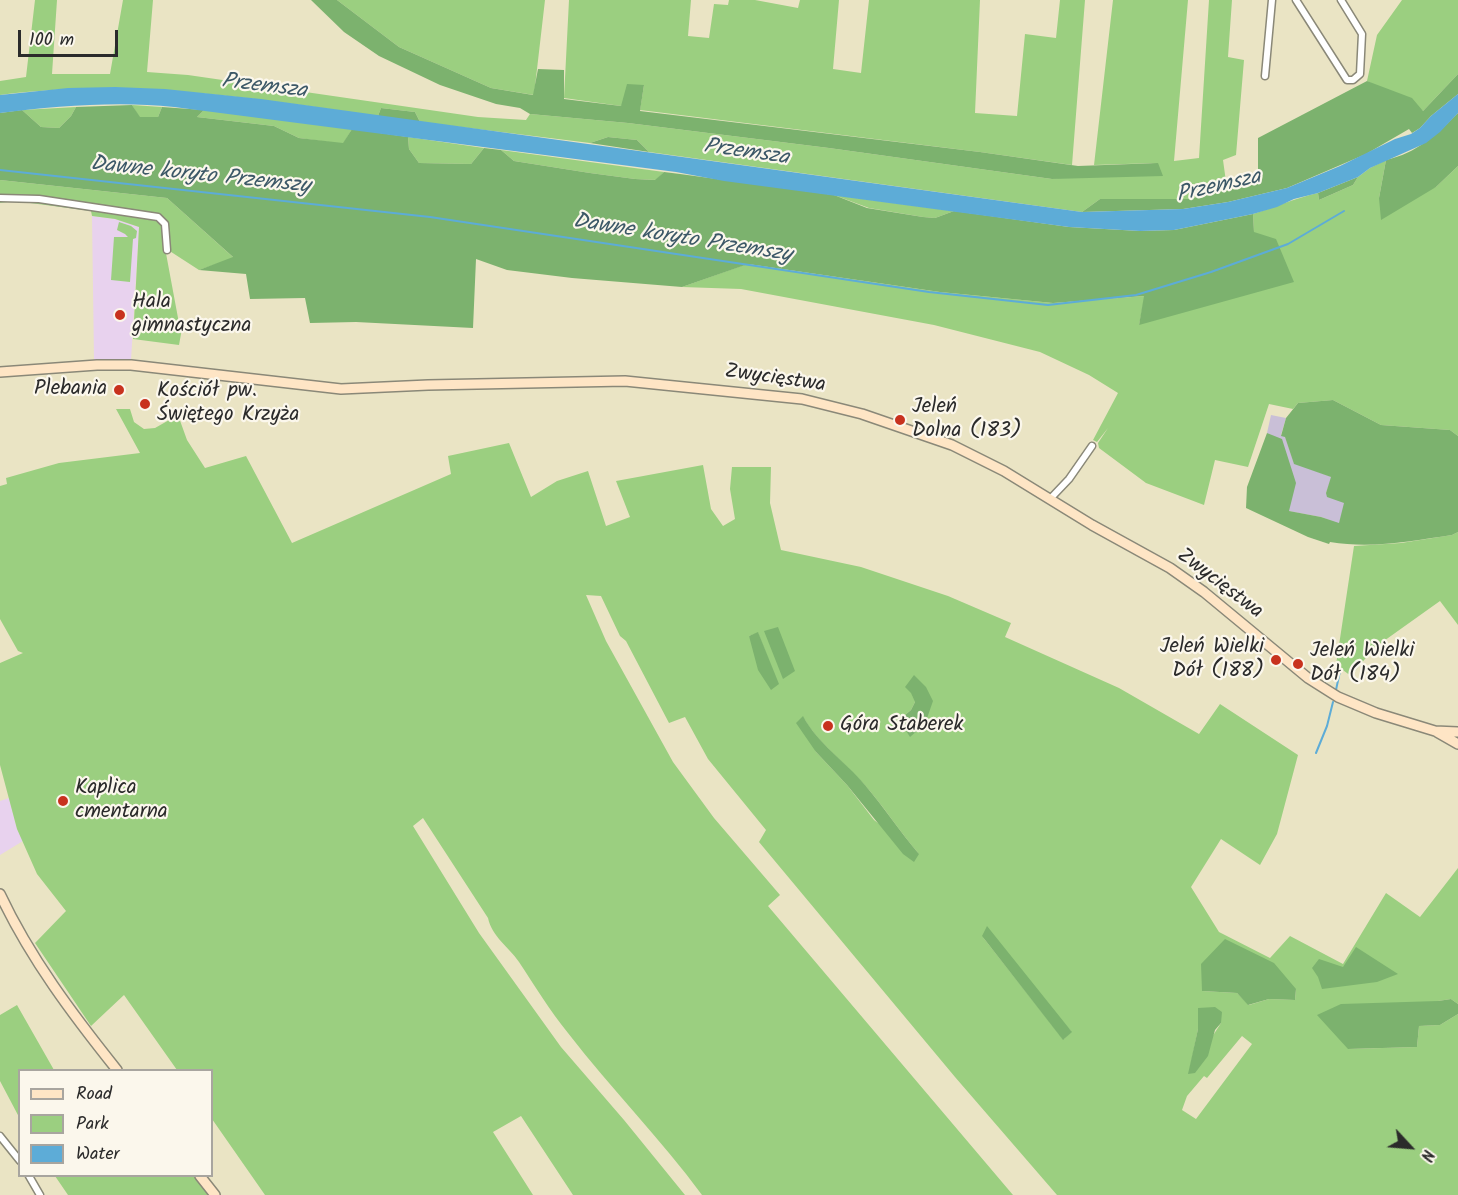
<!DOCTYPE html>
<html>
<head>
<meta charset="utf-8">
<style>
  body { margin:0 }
  #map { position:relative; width:1458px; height:1195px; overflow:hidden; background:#eae4c4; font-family:Kalam,sans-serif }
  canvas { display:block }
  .legend { position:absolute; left:18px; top:1069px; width:195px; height:108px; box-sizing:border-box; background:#fbf7ec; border:2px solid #a8a59f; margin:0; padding:8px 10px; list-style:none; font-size:18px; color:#2b2b2b }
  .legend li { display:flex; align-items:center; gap:12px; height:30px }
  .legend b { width:30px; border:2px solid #a8a59f }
  .north { position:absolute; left:1380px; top:1117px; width:60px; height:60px; -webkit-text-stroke:4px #fbf7ec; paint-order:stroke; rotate:116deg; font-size:16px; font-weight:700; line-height:24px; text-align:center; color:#2b2b2b }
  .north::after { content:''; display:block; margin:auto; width:21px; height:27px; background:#2b2b2b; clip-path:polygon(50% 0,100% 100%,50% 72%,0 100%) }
  .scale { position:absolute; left:18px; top:30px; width:100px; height:27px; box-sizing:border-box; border:3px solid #2b2b2b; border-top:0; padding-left:8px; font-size:18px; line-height:21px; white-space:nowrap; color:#2b2b2b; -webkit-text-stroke:4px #fbf7ec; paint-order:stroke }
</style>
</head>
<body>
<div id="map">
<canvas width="1458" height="1195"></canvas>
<ul class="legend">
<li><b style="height:8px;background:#fee5c5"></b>Road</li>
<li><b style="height:16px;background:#9bcf80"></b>Park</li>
<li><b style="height:16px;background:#5dacd7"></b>Water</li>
</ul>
<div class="north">N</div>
<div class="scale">100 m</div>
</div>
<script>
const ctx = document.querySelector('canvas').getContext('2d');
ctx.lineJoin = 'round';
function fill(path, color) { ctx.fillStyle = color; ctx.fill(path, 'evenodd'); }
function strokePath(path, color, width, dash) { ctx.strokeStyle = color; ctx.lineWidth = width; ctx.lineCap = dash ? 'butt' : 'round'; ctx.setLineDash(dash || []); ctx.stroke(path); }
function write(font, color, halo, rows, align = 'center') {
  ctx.font = font + ' Kalam,sans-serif'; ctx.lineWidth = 4.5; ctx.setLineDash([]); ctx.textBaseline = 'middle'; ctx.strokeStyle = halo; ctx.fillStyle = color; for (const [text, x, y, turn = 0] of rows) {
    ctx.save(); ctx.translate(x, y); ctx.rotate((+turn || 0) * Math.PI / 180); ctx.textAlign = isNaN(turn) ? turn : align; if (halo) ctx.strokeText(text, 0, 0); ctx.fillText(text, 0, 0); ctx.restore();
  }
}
const built = new Path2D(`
  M 92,216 L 115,219 L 139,227 L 131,360 L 94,360 Z
  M 9,798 L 17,829 L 23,841 L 0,855 L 0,801 Z`);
const industrial = new Path2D(`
  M 1271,415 L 1286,418 L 1281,435 L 1285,436 L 1294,463 L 1332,477 L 1326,493 L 1345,503 L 1339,524 L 1321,517 L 1288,511 L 1277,438 L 1267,433 Z`);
const green = new Path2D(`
  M 35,0 L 57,0 L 52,74 L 110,74 L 123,0 L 153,0 L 147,72 L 188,75 L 478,117 L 526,120 L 530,114 L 628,123 L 829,148 L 1052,179 L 1157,163 L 1094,165 L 1113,0 L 1188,0 L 1174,161 L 1199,158 L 1209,0 L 1232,0 L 1228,57 L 1244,60 L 1236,155 L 1223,160 L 1227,189 L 1189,199 L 1100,199 L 1082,212 L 649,152 L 637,140 L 608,137 L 590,143 L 420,122 L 415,112 L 381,108 L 378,116 C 249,98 132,78 0,95 L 0,81 L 26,77 Z
  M 337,0 L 545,0 L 534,95 L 491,88 L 399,47 Z
  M 569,0 L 691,0 L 688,36 L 709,38 L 714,4 L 728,5 L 729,0 L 755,0 L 798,8 L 800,0 L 839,0 L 833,69 L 861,73 L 869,0 L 980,0 L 975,113 L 1017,116 L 1025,34 L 1056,38 L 1060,0 L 1085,0 L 1072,165 L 980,152 L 640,110 L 644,85 L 621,106 L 564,98 Z
  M 1402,0 L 1458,0 L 1458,74 L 1423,111 L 1367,81 L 1377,35 Z
  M 132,105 L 162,107 L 158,117 L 139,117 Z
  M 76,107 L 71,116 L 59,128 L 41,127 L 22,110 Z
  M 204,110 L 352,129 L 343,144 L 299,138 L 274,126 L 197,117 Z
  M 408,137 L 484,148 L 471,164 L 419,163 L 409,149 Z
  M 501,150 L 664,172 L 656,180 L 635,179 L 590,173 L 514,161 Z
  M 1386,160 L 1379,198 L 1436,187 L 1458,166 L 1458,436 L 1450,430 L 1381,425 L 1333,400 L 1298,403 L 1293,409 L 1269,404 L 1248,467 L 1215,460 L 1204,505 L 1146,483 L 1099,448 L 1098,443 L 1108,428 L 1097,442 L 1093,440 L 1118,393 L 1089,375 L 1040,352 L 934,325 L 741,289 L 682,287 L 747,264 L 940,292 L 1053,303 L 1145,296 L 1139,325 L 1254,232 L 1253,214 C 1275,207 1296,198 1318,193 L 1319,200 L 1353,185 L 1358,177 L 1370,168 Z
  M 0,180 L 167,198 L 234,258 L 199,270 L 165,248 L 181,334 L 179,345 L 133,339 L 139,227 L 115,219 L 92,216 L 91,211 L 15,201 L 0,203 Z
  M 834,195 L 954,211 L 935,218 L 923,217 L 869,208 Z
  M 119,222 L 131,226 L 137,231 L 136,238 L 133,239 L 130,282 L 111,280 L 114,237 L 128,237 L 125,234 L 117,230 Z
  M 116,409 L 130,409 L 134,422 L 144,429 L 155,428 L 178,415 L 187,440 L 205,468 L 246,456 L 292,543 L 451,474 L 448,456 L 509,443 L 531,497 L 557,481 L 588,471 L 606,526 L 630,517 L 616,481 L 703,465 L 711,509 L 723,526 L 735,519 L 730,489 L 732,467 L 771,467 L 770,503 L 781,550 L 861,567 L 948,596 L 1011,623 L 1005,637 L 1119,688 L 1199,734 L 1220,704 L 1298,755 L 1277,834 L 1260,865 L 1221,839 L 1191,887 L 1219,932 L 1270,958 L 1290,936 L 1343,964 L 1386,893 L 1420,917 L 1458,868 L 1458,1004 L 1451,999 L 1438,1001 L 1337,1035 L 1349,1049 L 1417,1047 L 1419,1026 L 1440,1025 L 1458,1014 L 1458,1195 L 1057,1195 L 955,1077 L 759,842 L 766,830 L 708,759 L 685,717 L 669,723 L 626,641 L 620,636 L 601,596 L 586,595 L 606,641 L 673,762 L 714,818 L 780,895 L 768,906 L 1013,1195 L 702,1195 C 661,1139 611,1089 568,1033 C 550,1011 535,986 519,962 C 509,947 492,937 488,918 L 423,818 L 413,826 L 479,933 L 561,1047 L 624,1120 L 685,1195 L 573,1195 L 521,1116 L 493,1132 L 533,1195 L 265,1195 L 212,1119 L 212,1070 L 177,1070 L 124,995 L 91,1026 L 35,943 L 66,911 L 37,874 L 17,829 L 0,765 L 0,663 L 23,653 L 18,651 L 0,619 L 0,486 L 7,484 L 6,478 L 59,463 L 140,453 ZM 758,633 L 778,684 L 749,636 ZM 911,693 L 925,724 L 899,720 L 911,710 L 915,702 ZM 803,717 C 818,743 843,761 863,783 C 883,805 899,831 919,854 L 874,820 L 847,785 L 816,752 ZM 982,936 L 1071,1031 L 1064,1039 L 1063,1039 ZM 1296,989 L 1295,1000 L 1269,999 L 1249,1005 L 1237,993 L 1202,991 ZM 1198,1008 L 1221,1023 L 1189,1073 L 1198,1029 ZM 1242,1036 L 1252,1044 L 1196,1119 L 1182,1110 L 1187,1096 L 1204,1076 L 1207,1078 Z
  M 1458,532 L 1458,625 L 1440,601 L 1374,648 L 1351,676 L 1336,665 L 1354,546 L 1401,543 L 1452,535 Z
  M 17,1005 L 54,1070 L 20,1070 L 19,1117 L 0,1081 L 0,1015 Z
  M 55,1176 L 195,1176 L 210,1195 L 68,1195 Z`);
const forest = new Path2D(`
  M 311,0 L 337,0 L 399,47 L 491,88 L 533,95 L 538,69 L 564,70 L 564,99 L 621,106 L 627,84 L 644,85 L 640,111 L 980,152 L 1078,166 L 1158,163 L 1163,176 L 1052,179 L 829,148 L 628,123 L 530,114 L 520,108 L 496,104 L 440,85 L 379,56 L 344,32 Z
  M 1458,74 L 1458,94 L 1431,116 L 1420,128 L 1412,133 L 1409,129 L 1366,154 L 1287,188 L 1228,202 L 1183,209 L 1082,212 L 1100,199 L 1189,199 L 1258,181 L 1258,138 L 1367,81 L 1412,98 L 1423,111 Z
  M 132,105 L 140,117 L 158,117 L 162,107 L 204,110 L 197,117 L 274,126 L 299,138 L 343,143 L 352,129 L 408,137 L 409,149 L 419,163 L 471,164 L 484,148 L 501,150 L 514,161 L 590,173 L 635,179 L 655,180 L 664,172 L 680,174 L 834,195 L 867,208 L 923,217 L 935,218 L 954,211 L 1069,227 L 1140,231 L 1174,230 L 1253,214 L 1254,232 L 1276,239 L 1294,282 L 1139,325 L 1144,296 L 1053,303 L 940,292 L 748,264 L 682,287 L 572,278 L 507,270 L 476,259 L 473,328 L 356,322 L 310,323 L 305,298 L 250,299 L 246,274 L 199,270 L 233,257 L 167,198 L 0,180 L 0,113 L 22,110 L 41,127 L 59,128 L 71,116 L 76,107 Z
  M 381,108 L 415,112 L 420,122 L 378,116 Z
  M 1458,113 L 1458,166 L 1436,187 L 1381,220 L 1379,198 L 1386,160 C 1417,153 1436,135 1458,113 Z
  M 608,137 L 637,140 L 649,152 L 590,143 Z
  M 1358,177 L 1353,185 L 1319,200 L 1318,193 Z
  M 1333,400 L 1381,425 L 1450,430 L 1458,436 L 1458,532 L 1452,535 C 1411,541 1372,549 1330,542 L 1329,544 L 1308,537 L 1246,508 L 1247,487 L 1267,433 L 1282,439 L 1296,483 L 1289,511 L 1321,517 L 1339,523 L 1344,503 L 1327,497 L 1326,493 L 1331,477 L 1294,464 L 1285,437 L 1281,436 L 1286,418 L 1298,403 Z
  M 778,627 L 795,671 L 783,679 L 764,631 Z
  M 758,632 L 779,684 L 771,690 L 758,670 L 749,636 Z
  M 914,675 L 926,687 L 933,701 L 925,724 L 910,737 L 899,720 L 911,710 L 915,702 L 911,693 L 905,687 Z
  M 803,716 C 818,744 845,761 865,785 C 884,807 900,832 919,854 L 914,862 L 903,854 L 847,785 L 816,752 L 796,723 Z
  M 987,926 L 1072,1032 L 1063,1040 L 982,936 Z
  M 1225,939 L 1274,963 L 1296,989 L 1295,1000 L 1269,999 L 1248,1005 L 1237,993 L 1202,991 L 1201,964 Z
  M 1356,947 L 1398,974 L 1377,982 L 1322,989 L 1318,977 L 1312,968 L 1319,959 L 1343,967 Z
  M 1451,999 L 1458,1004 L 1458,1014 L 1440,1025 L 1419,1026 L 1417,1047 L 1348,1049 L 1317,1015 L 1341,1004 L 1438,1001 Z
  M 1215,1007 L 1222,1012 L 1221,1023 L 1215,1030 L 1208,1056 L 1195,1073 L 1188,1074 L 1198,1029 L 1198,1008 Z`);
const water = new Path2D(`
  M 115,87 L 165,89 L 261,99 L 1082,212 L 1183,209 L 1228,202 L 1287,188 L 1340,166 L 1395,139 L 1411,134 L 1420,128 L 1431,116 L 1458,94 L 1458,113 L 1440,132 L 1426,143 L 1370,168 L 1358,177 L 1318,193 L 1294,199 L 1277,207 L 1253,214 L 1174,230 L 1140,231 L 1069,227 L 724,181 L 676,172 L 174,107 C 117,101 57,106 0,113 L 0,95 L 68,88 Z`);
const stream = new Path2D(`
  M 0,170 L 430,217 L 929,292 L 1048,305 L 1136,295 L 1211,272 L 1288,244 L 1344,211
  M 1336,690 L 1340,671
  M 1316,753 L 1327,726 L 1333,702`);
const street = new Path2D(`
  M 1296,0 L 1347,80 L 1353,80 L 1360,74 L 1362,34 L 1341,0
  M 1265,76 L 1272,0
  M 0,198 L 39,199 L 158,217 L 165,224 L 167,250
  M 1050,499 L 1069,479 L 1092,446
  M 0,1136 L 20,1161
  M 29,1176 L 40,1195`);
const secondary = new Path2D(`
  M 0,372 L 97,365 L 131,365 L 341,389 L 428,385 L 625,381 L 802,399 L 862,414 L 952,445 L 1004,471 L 1092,525 L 1170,568 L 1204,592 L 1308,678 L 1338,697 L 1376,713 L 1435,731 L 1458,732
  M 1437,732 L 1458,744
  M 0,894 C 30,958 73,1015 117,1070
  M 200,1176 L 215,1195`);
const markers = [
  [120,315,6,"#c8321e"],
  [119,390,6,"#c8321e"],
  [145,404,6,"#c8321e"],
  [900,420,6,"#c8321e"],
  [1276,660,6,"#c8321e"],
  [1298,664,6,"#c8321e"],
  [828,726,6,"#c8321e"],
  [63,801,6,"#c8321e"]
];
const poiNames = [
  ["Hala",132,303],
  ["gimnastyczna",132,327],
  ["Plebania",107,390,"right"],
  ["Kościół pw.",157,392],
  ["Świętego Krzyża",157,416],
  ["Jeleń",912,408],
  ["Dolna (183)",912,432],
  ["Jeleń Wielki",1264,648,"right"],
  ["Dół (188)",1264,672,"right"],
  ["Jeleń Wielki",1310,652],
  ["Dół (184)",1310,676],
  ["Góra Staberek",840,726],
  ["Kaplica",75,789],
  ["cmentarna",75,813]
];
const streetNames = [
  ["Zwycięstwa",775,380,8],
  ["Zwycięstwa",1219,585,37]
];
const waterNames = [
  ["Przemsza",264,88,7],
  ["Przemsza",746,154,8],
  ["Dawne koryto Przemszy",200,177,6],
  ["Przemsza",1219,188,-13],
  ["Dawne koryto Przemszy",682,240,9]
];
fill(built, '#e8d2ee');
fill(industrial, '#c9bfd7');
fill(green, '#9bcf80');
fill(forest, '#7cb26e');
fill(water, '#5dacd7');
strokePath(stream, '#5dacd7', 2);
strokePath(street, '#8a8878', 9);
strokePath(secondary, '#8a8878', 12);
strokePath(street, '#fff', 6);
strokePath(secondary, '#fee5c5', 9);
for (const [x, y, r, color] of markers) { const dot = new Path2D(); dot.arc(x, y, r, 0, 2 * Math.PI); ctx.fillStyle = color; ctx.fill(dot); strokePath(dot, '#fbf7ec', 2); }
write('21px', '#2b2b2b', '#fbf7ec', poiNames, 'left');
write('21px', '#2b2b2b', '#fbf7ec', streetNames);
write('italic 22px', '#3c5867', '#fbf7ec', waterNames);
</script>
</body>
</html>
